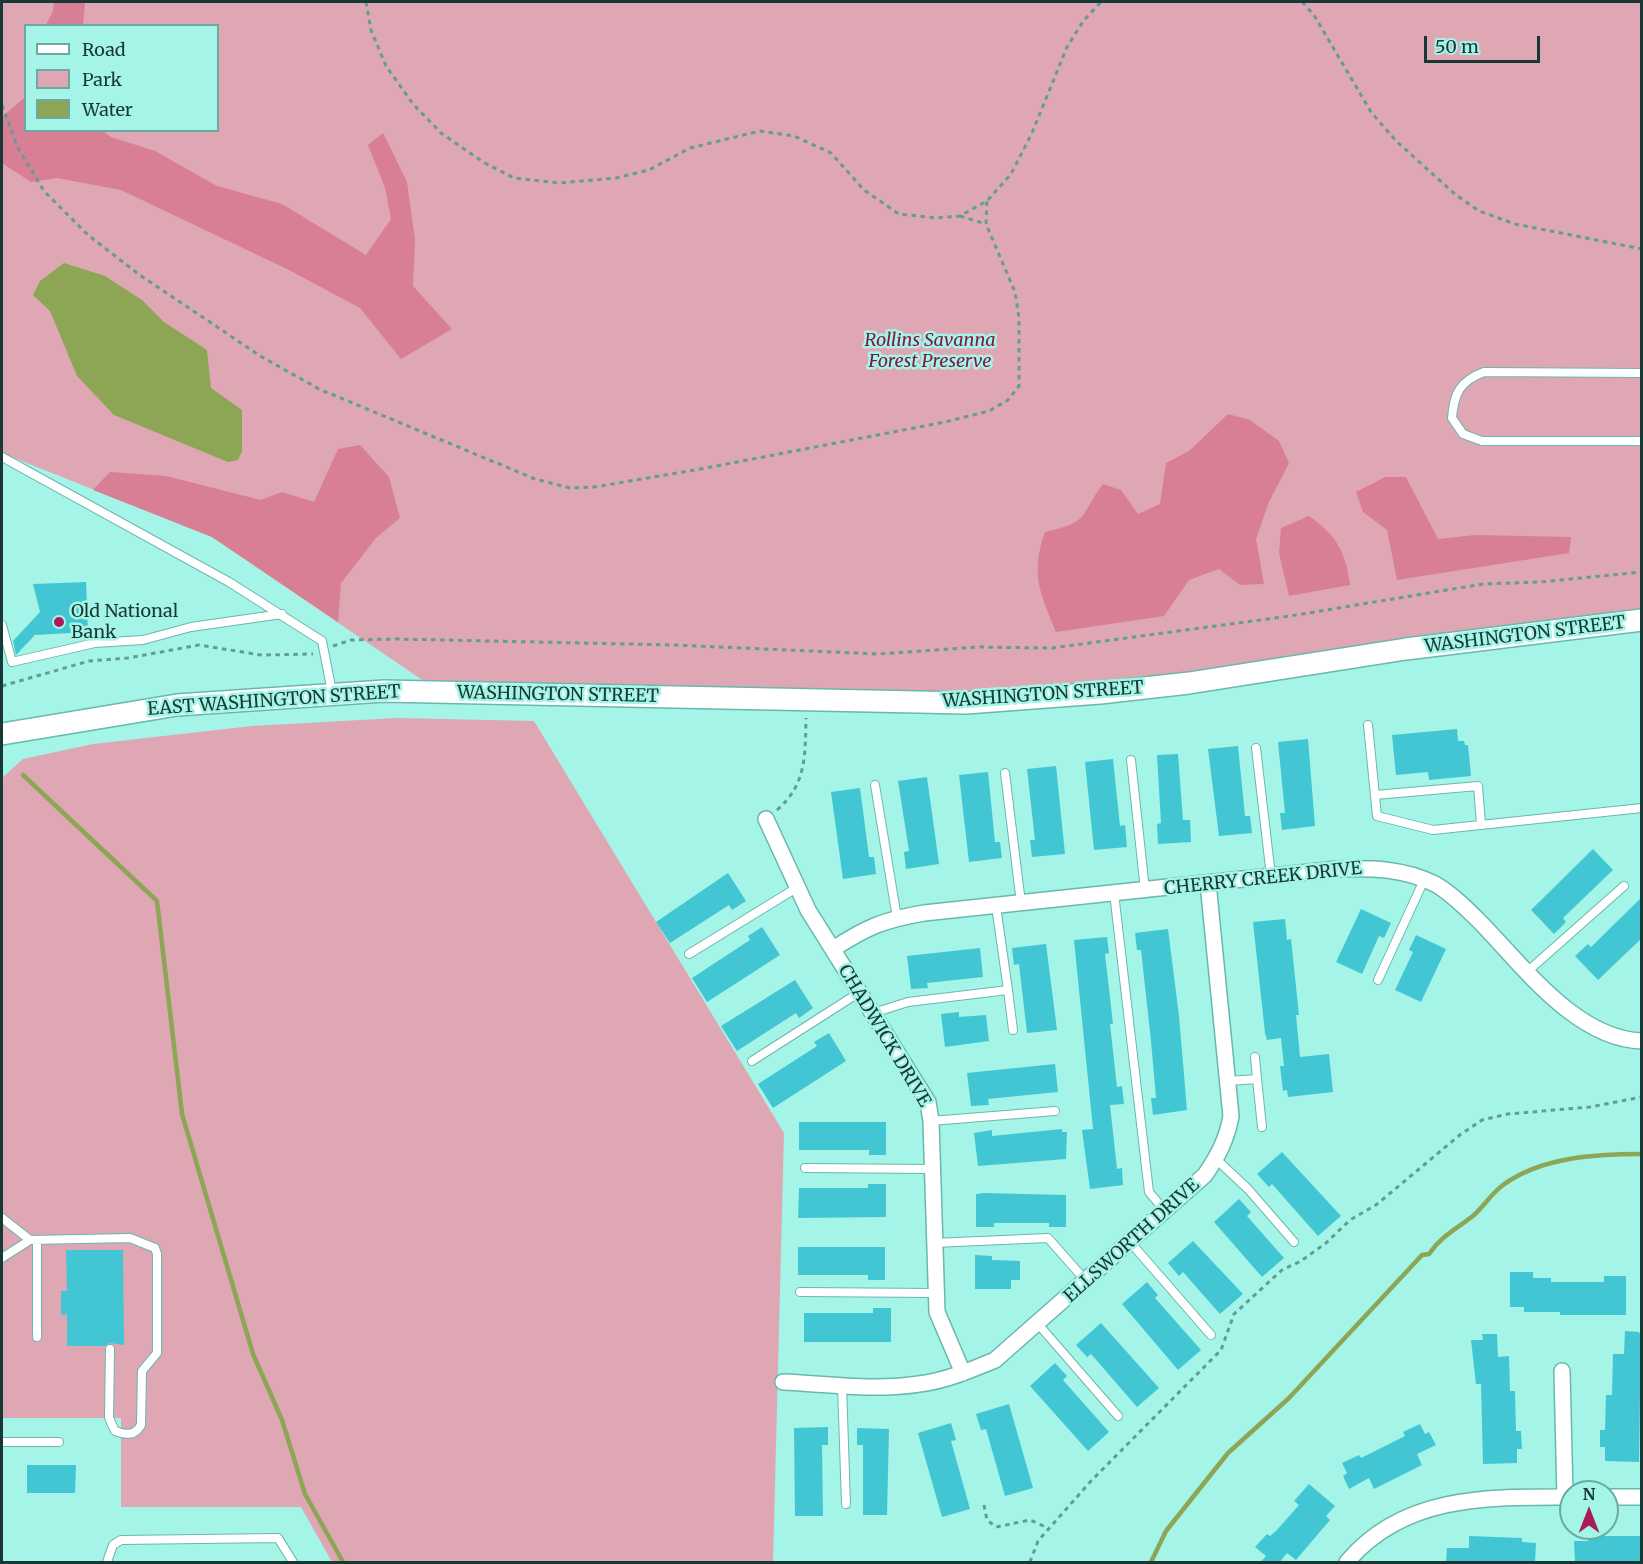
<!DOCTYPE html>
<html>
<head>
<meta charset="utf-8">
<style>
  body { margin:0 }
  #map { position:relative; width:1643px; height:1564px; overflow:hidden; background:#a4f4e8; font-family:Merriweather,serif }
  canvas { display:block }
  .frame { position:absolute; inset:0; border:3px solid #173834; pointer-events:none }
  .legend { position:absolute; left:24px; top:24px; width:195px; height:108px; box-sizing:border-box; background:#a4f4e8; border:2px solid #6ca9a0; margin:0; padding:8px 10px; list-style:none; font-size:18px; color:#173834 }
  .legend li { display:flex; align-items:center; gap:12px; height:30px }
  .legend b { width:30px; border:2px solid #6ca9a0 }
  .north { position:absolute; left:1559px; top:1480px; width:60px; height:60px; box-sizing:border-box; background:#a4f4e8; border:2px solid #6ca9a0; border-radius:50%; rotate:0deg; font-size:16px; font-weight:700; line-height:24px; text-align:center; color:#173834 }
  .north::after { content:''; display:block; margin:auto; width:21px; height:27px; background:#ab1c54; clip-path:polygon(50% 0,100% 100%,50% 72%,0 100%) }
  .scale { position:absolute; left:1424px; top:36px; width:116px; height:27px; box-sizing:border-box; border:3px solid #173834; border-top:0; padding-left:8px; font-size:18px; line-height:21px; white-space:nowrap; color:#173834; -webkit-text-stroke:4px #a4f4e8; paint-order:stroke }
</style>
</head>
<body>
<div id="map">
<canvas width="1643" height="1564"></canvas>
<div class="frame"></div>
<ul class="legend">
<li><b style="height:8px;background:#fff"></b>Road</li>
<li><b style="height:16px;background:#dfa7b3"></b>Park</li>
<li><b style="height:16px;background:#8ca655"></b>Water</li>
</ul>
<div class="north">N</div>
<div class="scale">50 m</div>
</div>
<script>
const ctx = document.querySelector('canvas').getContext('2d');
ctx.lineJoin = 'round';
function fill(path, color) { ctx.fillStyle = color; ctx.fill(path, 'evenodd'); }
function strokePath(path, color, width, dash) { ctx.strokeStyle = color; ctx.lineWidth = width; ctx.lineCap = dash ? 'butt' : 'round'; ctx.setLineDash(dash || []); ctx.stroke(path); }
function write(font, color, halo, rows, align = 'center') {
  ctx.font = font + ' Merriweather,serif'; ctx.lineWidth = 5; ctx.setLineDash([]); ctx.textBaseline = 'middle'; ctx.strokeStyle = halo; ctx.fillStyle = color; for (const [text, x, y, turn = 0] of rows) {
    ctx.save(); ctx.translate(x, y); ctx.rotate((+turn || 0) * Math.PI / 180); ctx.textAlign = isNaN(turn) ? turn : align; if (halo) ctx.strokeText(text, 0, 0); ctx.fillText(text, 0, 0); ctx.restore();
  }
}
const green = new Path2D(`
  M 2,2 L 1641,2 L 1641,620 L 1100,693 L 440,692 L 212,537 L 2,453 ZM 26,26 L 218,26 L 218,130 L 26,130 Z
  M 397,718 L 534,721 L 784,1133 L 773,1562 L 332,1562 L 301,1507 L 121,1507 L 121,1418 L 2,1418 L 2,778 L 23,759 L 93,744 L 252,726 Z`);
const forest = new Path2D(`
  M 54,2 L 85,2 L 83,25 L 46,25 L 53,11 Z
  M 25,97 L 26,130 L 103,131 L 111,137 L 155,151 L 217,186 L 282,204 L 366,255 L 391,219 L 385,188 L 368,145 L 383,133 L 407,182 L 415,239 L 413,286 L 452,329 L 401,359 L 360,308 L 289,270 L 121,190 L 57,178 L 31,182 L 2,163 L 2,117 Z
  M 1228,414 L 1250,420 L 1279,441 L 1289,463 L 1269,502 L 1256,539 L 1264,584 L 1240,585 L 1219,569 L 1189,580 L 1164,616 L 1056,632 C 1040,593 1030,574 1045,532 C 1091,522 1079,516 1103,484 L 1121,490 L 1138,514 L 1160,504 L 1166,463 L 1189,451 Z
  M 360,445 L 389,477 L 400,518 L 376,538 L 341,583 L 338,622 L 212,537 L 93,490 L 110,472 L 166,476 L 261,500 L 282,492 L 314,502 L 338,449 Z
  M 1385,477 L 1406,477 L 1438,539 L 1475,535 L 1571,537 L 1569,553 L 1397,580 L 1387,530 L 1363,512 L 1356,492 Z
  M 1309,516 C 1338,537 1345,551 1350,585 L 1289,596 L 1279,553 L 1281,528 Z`);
const water = new Path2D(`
  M 64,263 L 105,276 L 142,300 L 164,322 L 207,350 L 211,388 L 242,410 L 242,451 L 238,460 L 228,462 L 114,415 L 77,376 L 50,311 L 33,295 L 40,281 Z`);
const stream = new Path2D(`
  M 23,775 L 157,901 L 182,1114 L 253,1354 L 282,1420 L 305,1494 L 343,1562
  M 1151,1562 L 1166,1531 L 1228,1453 L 1289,1398 L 1422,1255 L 1429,1254 C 1441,1236 1458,1228 1474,1215 C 1484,1206 1492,1193 1503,1185 C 1541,1157 1596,1154 1642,1154`);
const building = new Path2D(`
  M 86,582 L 88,632 L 35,635 L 16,655 L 13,641 L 40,612 L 33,584 Z
  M 1457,729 L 1458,741 L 1464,741 L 1465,745 L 1468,745 L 1471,776 L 1429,780 L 1428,772 L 1396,775 L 1392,735 Z
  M 1308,739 L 1315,826 L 1282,830 L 1280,813 L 1285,813 L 1278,742 Z
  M 1238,746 L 1245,816 L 1250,816 L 1252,833 L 1219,836 L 1208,749 Z
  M 1178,754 L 1183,820 L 1190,820 L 1191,842 L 1158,844 L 1157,824 L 1161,823 L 1157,755 Z
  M 1113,759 L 1120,826 L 1125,825 L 1127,847 L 1094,850 L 1085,762 Z
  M 1056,766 L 1065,854 L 1032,857 L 1030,840 L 1035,840 L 1027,769 Z
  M 988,772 L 995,842 L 1000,842 L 1002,858 L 969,862 L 959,775 Z
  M 927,777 L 939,864 L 906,869 L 904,852 L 909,851 L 898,781 Z
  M 860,788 L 869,857 L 874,857 L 876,874 L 843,879 L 831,792 Z
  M 1593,849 L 1613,870 L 1563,918 L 1566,922 L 1554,934 L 1531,910 Z
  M 728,873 L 746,901 L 732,910 L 729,905 L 670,943 L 656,922 Z
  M 1641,898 L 1641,939 L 1598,980 L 1575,956 L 1588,944 L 1591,947 Z
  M 1361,909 L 1391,923 L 1384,938 L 1379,936 L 1362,974 L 1336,962 Z
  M 1285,919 L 1287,940 L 1291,939 L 1299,1015 L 1296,1015 L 1300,1057 L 1329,1054 L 1333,1092 L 1288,1097 L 1287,1090 L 1283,1091 L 1280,1066 L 1284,1066 L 1281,1038 L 1267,1040 L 1265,1033 L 1253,922 Z
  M 762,927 L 780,955 L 707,1002 L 692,978 L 750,940 L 748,936 Z
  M 1168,929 L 1179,1016 L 1187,1110 L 1153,1115 L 1151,1098 L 1156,1098 L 1151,1041 L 1141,950 L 1137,950 L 1135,933 Z
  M 1416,935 L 1446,949 L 1421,1002 L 1395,990 L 1413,952 L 1409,950 Z
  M 1107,937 L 1109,953 L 1105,954 L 1113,1024 L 1110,1024 L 1117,1087 L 1122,1086 L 1124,1104 L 1110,1105 L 1117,1169 L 1122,1168 L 1123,1185 L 1090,1189 L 1082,1130 L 1093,1129 L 1074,940 Z
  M 1046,944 L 1057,1030 L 1027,1033 L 1019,964 L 1014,965 L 1012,948 Z
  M 980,948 L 983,977 L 927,983 L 928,988 L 911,989 L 907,956 Z
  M 795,980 L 813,1008 L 799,1018 L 796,1013 L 737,1051 L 721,1026 Z
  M 959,1012 L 959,1017 L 986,1015 L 989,1041 L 945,1047 L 941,1014 Z
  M 829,1033 L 846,1061 L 773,1108 L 758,1084 L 817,1046 L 814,1042 Z
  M 1055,1064 L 1058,1092 L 988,1099 L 989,1105 L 971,1106 L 967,1073 Z
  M 799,1122 L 886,1122 L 886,1155 L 869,1155 L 869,1150 L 799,1150 Z
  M 1062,1129 L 1062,1132 L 1067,1132 L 1066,1159 L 978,1166 L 974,1133 L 992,1130 L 992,1136 Z
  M 1282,1152 L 1341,1216 L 1318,1236 L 1272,1184 L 1269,1187 L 1257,1174 Z
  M 868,1184 L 886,1184 L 886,1217 L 798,1218 L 799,1188 L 868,1188 Z
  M 984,1193 L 1066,1195 L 1066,1227 L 1049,1227 L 1049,1223 L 994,1223 L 994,1227 L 976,1227 L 976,1194 Z
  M 1239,1199 L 1251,1212 L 1247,1216 L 1284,1258 L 1262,1277 L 1214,1222 Z
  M 1193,1241 L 1243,1294 L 1220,1314 L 1183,1272 L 1179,1276 L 1168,1263 Z
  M 798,1247 L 885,1247 L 885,1280 L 868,1280 L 868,1275 L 798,1275 Z
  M 66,1250 L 123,1250 L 124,1345 L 110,1343 L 105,1346 L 67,1346 L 67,1314 L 61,1315 L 61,1291 L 67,1291 Z
  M 975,1255 L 992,1256 L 992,1260 L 1020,1261 L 1020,1280 L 1011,1280 L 1011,1289 L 975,1289 Z
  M 1510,1272 L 1533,1272 L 1533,1278 L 1551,1278 L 1551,1282 L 1604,1282 L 1604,1276 L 1626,1276 L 1626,1315 L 1560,1315 L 1560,1312 L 1524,1312 L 1524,1307 L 1510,1307 Z
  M 1147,1282 L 1158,1295 L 1155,1298 L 1201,1350 L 1178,1370 L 1122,1304 Z
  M 873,1308 L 891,1308 L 891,1342 L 804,1342 L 804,1313 L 873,1313 Z
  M 1101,1323 L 1159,1388 L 1137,1407 L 1091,1354 L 1087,1357 L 1076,1345 Z
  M 1625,1331 L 1639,1332 L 1641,1337 L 1639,1462 L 1605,1461 L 1605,1447 L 1600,1447 L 1600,1430 L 1605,1430 L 1606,1395 L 1612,1395 L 1613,1354 L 1624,1354 Z
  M 1482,1334 L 1497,1334 L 1498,1357 L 1509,1356 L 1510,1391 L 1515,1391 L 1516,1431 L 1521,1431 L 1522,1449 L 1517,1449 L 1517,1463 L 1483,1464 L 1481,1384 L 1476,1384 L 1471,1340 L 1483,1340 Z
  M 1055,1363 L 1067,1376 L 1063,1380 L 1109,1432 L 1088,1451 L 1030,1386 Z
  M 1009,1404 L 1033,1488 L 1005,1496 L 986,1429 L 981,1430 L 976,1414 Z
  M 951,1423 L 956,1440 L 951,1441 L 970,1509 L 942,1517 L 918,1433 Z
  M 1420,1424 L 1425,1434 L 1429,1432 L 1436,1445 L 1417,1454 L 1422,1465 L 1374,1489 L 1369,1478 L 1349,1489 L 1343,1476 L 1347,1473 L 1342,1463 L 1359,1455 L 1361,1458 L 1405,1436 L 1403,1432 Z
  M 828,1427 L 828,1445 L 822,1445 L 823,1516 L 795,1516 L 794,1428 Z
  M 857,1428 L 889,1429 L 887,1515 L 863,1515 L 863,1445 L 857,1445 Z
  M 27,1465 L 76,1465 L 75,1493 L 27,1493 Z
  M 1309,1484 L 1335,1506 L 1326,1516 L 1330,1520 L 1296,1560 L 1287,1553 L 1279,1563 L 1260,1563 L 1266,1556 L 1255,1547 L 1267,1534 L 1270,1536 L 1276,1531 L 1299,1505 L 1294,1501 Z
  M 1469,1536 L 1522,1538 L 1522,1542 L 1536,1543 L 1535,1563 L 1446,1562 L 1447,1548 L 1469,1548 Z
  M 1588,1536 L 1641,1536 L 1641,1563 L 1575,1563 L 1574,1541 L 1588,1541 Z`);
const path = new Path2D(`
  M 366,2 L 371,30 L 386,66 L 413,104 L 441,133 L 483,162 L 514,178 L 559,183 L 616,178 L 649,170 L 690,148 L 760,131 L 794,136 L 831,153 L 864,190 L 899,214 L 936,218 L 960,216 L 987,201 L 1011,174 L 1032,133 L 1067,47 L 1084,20 L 1101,2
  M 1302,2 L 1314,15 L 1371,112 L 1396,141 L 1456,195 L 1479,211 L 1515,224 L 1642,249
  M 2,105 L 18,148 L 44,191 L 88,235 L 141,276 L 262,357 L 319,389 L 535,479 L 570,488 L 595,487 L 706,468 L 945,422 L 989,411 L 1008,400 L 1019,386 L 1019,318 L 1015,292 L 986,224 L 987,201
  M 960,216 L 986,224
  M 333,646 L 351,640 L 398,639 L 674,645 L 879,654 L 977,647 L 1052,648 L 1290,616 L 1483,584 L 1540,582 L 1642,572
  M 2,686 L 89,661 L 128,658 L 199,645 L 261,655 L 313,654
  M 777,810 C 807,784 805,755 806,718
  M 984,1505 L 987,1520 L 996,1527 L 1030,1520 L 1048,1528
  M 1030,1562 L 1038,1541 L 1091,1481 L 1221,1350 L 1234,1314 L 1282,1270 L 1301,1261 L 1326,1243 L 1350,1220 L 1376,1205 L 1461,1134 L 1482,1120 L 1508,1114 L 1590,1107 L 1642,1097`);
const lane = new Path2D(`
  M 1642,373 L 1484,372 C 1460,381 1454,393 1452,418 L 1463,434 L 1482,441 L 1642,441
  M 2,457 L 229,582 L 322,641 L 332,692
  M 2,625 L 12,662 L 95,643 L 143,640 L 191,627 L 282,614
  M 1368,725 L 1377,816 L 1433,830 L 1642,808
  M 1256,748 L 1271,876
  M 1131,760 L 1145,890
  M 1005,773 L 1021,903
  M 875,785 L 897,918
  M 1375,795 L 1478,786 L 1481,824
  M 1114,893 L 1149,1192 L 1165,1211
  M 689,954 L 798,887
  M 1528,971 L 1624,886
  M 1378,980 L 1424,880
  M 1008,990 L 1013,1030
  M 873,1013 L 908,1002 L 1008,990 L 996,906
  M 1255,1057 L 1257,1079
  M 752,1061 L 860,992
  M 1228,1081 L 1257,1079 L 1262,1127
  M 931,1121 L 1055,1111
  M 1216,1159 L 1248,1189 L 1294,1242
  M 805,1168 L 932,1169
  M 2,1218 L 30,1240 L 130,1238 L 155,1248 L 157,1254 L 157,1353 L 142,1371 L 141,1425 C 135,1436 126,1435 115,1431 L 109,1418 L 110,1349
  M 1130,1242 L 1211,1335
  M 934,1243 L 1048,1238 L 1086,1281
  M 2,1258 L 30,1240
  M 800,1292 L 935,1293
  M 1038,1324 L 1118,1416
  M 37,1337 L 37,1240
  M 842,1385 L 846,1504
  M 2,1442 L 59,1442
  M 107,1562 L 113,1545 L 121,1540 L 278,1538 L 293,1562`);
const street = new Path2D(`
  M 766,819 L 808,910 L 928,1102 L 931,1121 L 937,1312 L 963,1373
  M 833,949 C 867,927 883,920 924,913 L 1337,869 C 1371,868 1403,868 1435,884 C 1451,893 1467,909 1480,922 C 1523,966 1576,1039 1642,1041
  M 1562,1371 L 1565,1497
  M 783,1382 C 828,1384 875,1391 919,1384 C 945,1381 971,1370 995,1360 L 1205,1175 C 1218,1156 1227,1139 1231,1116 L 1208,883
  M 1607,1497 L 1642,1497
  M 1347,1562 C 1404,1494 1490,1497 1571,1497`);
const secondary = new Path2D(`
  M 2,734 L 177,705 L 384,691 L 966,703 L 1100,693 L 1189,683 L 1406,649 L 1642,620`);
const markers = [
  [59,622,6,"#ab1c54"]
];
const parkNames = [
  ["Rollins Savanna",930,341],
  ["Forest Preserve",930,362]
];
const poiNames = [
  ["Old National",71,612],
  ["Bank",71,633]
];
const streetNames = [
  ["WASHINGTON STREET",1525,635,-7],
  ["WASHINGTON STREET",558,695,1],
  ["WASHINGTON STREET",1043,695,-4],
  ["EAST WASHINGTON STREET",274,701,-4],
  ["CHERRY CREEK DRIVE",1263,879,-6],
  ["CHADWICK DRIVE",884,1036,59],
  ["ELLSWORTH DRIVE",1132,1241,-42]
];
fill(green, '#dfa7b3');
fill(forest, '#d87f96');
fill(water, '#8ca655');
strokePath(stream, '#8ca655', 4.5);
fill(building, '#43c6d3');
strokePath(lane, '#69b8ad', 10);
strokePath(street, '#69b8ad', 18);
strokePath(secondary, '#69b8ad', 24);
strokePath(path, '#629d94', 3, [4.5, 4.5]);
strokePath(lane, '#fff', 8);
strokePath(street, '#fff', 15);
strokePath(secondary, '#fff', 21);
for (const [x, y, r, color] of markers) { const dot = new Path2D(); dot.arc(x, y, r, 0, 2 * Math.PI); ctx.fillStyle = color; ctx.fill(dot); strokePath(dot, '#a4f4e8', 2); }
write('italic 18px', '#821840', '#a4f4e8', parkNames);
write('18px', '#173834', '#a4f4e8', poiNames, 'left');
write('18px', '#173834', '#a4f4e8', streetNames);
</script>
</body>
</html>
